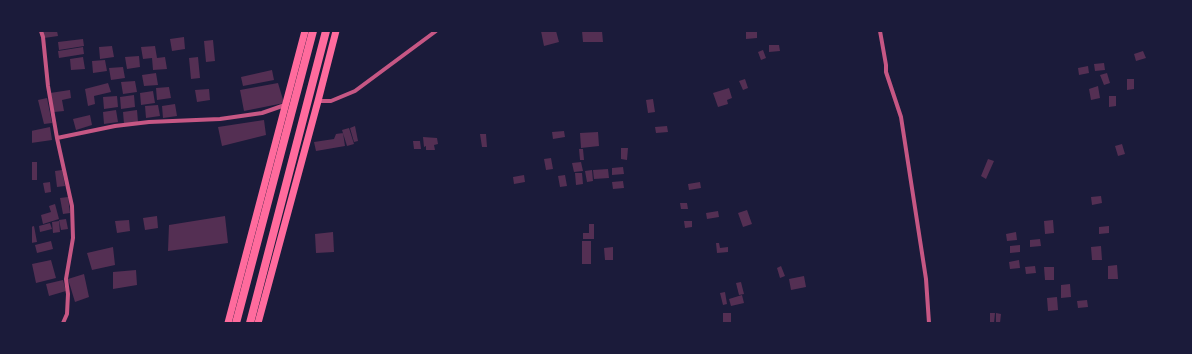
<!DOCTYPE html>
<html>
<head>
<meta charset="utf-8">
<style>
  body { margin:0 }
  #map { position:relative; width:1192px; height:354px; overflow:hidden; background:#1b1b3a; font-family:"Asap Condensed",sans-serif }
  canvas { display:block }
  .frame { position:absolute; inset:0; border:32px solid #1b1b3a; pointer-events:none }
</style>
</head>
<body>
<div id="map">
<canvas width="1192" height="354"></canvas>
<div class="frame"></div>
</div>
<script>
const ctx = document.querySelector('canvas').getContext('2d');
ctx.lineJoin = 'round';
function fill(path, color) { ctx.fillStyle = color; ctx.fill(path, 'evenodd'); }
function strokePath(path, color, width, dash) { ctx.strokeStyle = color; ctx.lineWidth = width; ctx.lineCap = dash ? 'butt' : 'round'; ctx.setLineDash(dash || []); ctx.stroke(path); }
const building = new Path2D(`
  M 43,31 L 57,31 L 58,36 L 44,38 Z
  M 541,31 L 556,31 L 559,42 L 544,46 Z
  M 582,31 L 602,31 L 603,42 L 583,42 Z
  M 757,31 L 757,38 L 746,39 L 746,32 Z
  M 184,37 L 185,49 L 172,51 L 170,39 Z
  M 83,39 L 84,46 L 59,50 L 58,42 Z
  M 213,40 L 215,61 L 206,62 L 204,41 Z
  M 769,45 L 779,45 L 780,51 L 769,52 Z
  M 112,46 L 114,57 L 100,59 L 99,47 Z
  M 155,46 L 157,58 L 165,57 L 167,69 L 153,70 L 152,58 L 143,59 L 141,47 Z
  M 83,47 L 84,54 L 59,58 L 58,51 Z
  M 763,50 L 766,58 L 761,60 L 758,52 Z
  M 1143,51 L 1146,58 L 1136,61 L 1134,54 Z
  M 139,56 L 140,67 L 127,69 L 125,57 Z
  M 83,57 L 85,69 L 71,70 L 70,59 Z
  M 198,57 L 200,78 L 191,79 L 189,58 Z
  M 105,60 L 107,71 L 93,73 L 92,61 Z
  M 1104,63 L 1105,70 L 1095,71 L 1094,64 Z
  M 1088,66 L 1089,73 L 1079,75 L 1078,68 Z
  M 123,67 L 125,78 L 111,80 L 109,68 Z
  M 272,70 L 274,80 L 243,86 L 241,77 Z
  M 156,73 L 158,85 L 144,86 L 142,75 Z
  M 1107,73 L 1110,83 L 1104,85 L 1100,75 Z
  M 745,79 L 748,88 L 743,90 L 739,81 Z
  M 1127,79 L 1134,79 L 1134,89 L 1127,90 Z
  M 135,81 L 137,92 L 123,94 L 121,82 Z
  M 108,83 L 111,92 L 94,96 L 95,104 L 88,106 L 85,89 Z
  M 278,83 L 284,103 L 244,111 L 240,90 Z
  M 1098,86 L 1100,98 L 1091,100 L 1089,89 Z
  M 169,87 L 171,98 L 157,100 L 156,88 Z
  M 729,88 L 732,98 L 727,100 L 728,104 L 718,107 L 713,93 Z
  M 209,89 L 210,100 L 197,102 L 195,90 Z
  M 70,90 L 71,98 L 62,100 L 64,111 L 54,112 L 50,93 Z
  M 153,91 L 155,103 L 141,105 L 140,93 Z
  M 134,95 L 135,107 L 121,109 L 120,97 Z
  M 117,96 L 118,107 L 104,109 L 103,97 Z
  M 1109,96 L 1116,96 L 1116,106 L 1109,107 Z
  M 47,98 L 52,123 L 44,124 L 38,100 Z
  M 653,99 L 655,112 L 648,113 L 646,100 Z
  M 175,104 L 177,116 L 163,118 L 162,106 Z
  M 158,105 L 160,116 L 146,118 L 145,106 Z
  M 116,110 L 118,122 L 104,124 L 103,112 Z
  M 137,110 L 138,122 L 124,124 L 123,112 Z
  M 90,115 L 92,125 L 76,130 L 73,119 Z
  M 264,120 L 266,135 L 222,146 L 218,127 Z
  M 355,126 L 358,141 L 354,142 L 350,128 Z
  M 667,126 L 668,132 L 656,133 L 655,127 Z
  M 50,127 L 52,140 L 31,143 L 31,131 Z
  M 349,128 L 354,144 L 347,146 L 342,130 Z
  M 564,131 L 565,137 L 553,139 L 552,132 Z
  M 598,132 L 599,146 L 581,148 L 580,133 Z
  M 343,133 L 345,146 L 316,151 L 314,142 L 334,139 L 336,134 Z
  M 480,134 L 486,134 L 487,147 L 482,147 Z
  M 423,137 L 437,138 L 438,144 L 434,145 L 435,150 L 426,150 L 426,146 L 424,147 Z
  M 413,141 L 420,141 L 421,149 L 414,149 Z
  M 1122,144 L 1125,154 L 1118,156 L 1115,146 Z
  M 621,148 L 628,148 L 627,160 L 621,159 Z
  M 579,149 L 583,149 L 584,160 L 580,160 Z
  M 551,158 L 553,169 L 546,170 L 544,159 Z
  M 988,159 L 994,161 L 986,179 L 981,176 Z
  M 31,162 L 37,162 L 37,180 L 31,180 Z
  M 581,162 L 583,171 L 574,172 L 572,163 Z
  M 623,167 L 624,174 L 612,175 L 612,168 Z
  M 608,169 L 609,178 L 594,179 L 593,170 Z
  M 62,170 L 65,186 L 57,187 L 55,171 Z
  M 592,170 L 593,181 L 587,182 L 585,171 Z
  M 575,173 L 582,173 L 583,184 L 576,185 Z
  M 524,175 L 525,182 L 514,184 L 513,177 Z
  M 565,175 L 567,186 L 560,187 L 558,176 Z
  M 623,181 L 624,188 L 613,189 L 612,182 Z
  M 50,182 L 51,192 L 45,193 L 43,183 Z
  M 700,182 L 701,188 L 689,190 L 688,184 Z
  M 1101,196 L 1102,203 L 1092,205 L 1091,197 Z
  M 68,197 L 70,213 L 63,214 L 60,198 Z
  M 680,203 L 687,203 L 688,209 L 681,209 Z
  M 55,204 L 59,219 L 43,224 L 41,215 L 51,212 L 49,206 Z
  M 747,210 L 752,224 L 743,227 L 738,213 Z
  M 718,211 L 719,217 L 707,219 L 706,213 Z
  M 157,216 L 158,228 L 145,230 L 143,218 Z
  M 225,216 L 228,243 L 168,251 L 169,225 Z
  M 66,219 L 68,229 L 61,230 L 59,220 Z
  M 129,220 L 130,231 L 117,233 L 115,221 Z
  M 1053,220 L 1054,233 L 1045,234 L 1044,221 Z
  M 59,221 L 60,232 L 53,233 L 52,222 Z
  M 684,221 L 692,221 L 692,227 L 685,228 Z
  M 50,223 L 52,229 L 40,232 L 39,226 Z
  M 589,224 L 594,224 L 594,239 L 583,239 L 583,233 L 589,233 Z
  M 34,226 L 37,242 L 31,243 L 31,227 Z
  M 1109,226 L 1109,233 L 1099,234 L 1099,227 Z
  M 333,232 L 334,252 L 316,253 L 315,234 Z
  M 1016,232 L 1017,240 L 1007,241 L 1006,234 Z
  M 1040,239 L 1041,246 L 1030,247 L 1030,240 Z
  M 51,241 L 53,249 L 37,253 L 35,245 Z
  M 582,241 L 591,241 L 591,264 L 582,264 Z
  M 716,243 L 719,243 L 720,248 L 728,247 L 728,252 L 717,253 Z
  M 1020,245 L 1020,252 L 1010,253 L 1010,246 Z
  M 1101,246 L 1102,260 L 1092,260 L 1091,247 Z
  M 113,247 L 115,265 L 92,270 L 87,253 Z
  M 613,247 L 613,260 L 605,260 L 604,248 Z
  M 51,260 L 56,278 L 36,283 L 32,264 Z
  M 1019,260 L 1020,268 L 1010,269 L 1009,262 Z
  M 1117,265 L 1118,279 L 1108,279 L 1108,266 Z
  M 781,266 L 785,276 L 780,278 L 777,268 Z
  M 1035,266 L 1036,273 L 1026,274 L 1025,267 Z
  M 1044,267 L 1054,267 L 1054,280 L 1045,280 Z
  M 136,270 L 137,285 L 113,289 L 113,272 Z
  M 84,274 L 89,297 L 75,302 L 68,279 Z
  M 804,276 L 806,287 L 791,290 L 789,279 Z
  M 63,280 L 66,291 L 49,296 L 46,284 Z
  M 741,282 L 744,294 L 739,295 L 736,283 Z
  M 1070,284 L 1071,297 L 1061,298 L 1061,285 Z
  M 725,292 L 727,304 L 723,305 L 720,293 Z
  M 742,295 L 744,303 L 731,306 L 729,299 Z
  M 1057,297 L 1058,310 L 1048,311 L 1047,298 Z
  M 1087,300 L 1088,307 L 1078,308 L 1077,301 Z
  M 723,313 L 731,313 L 731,323 L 723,323 Z
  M 990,313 L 995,313 L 994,323 L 990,323 Z
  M 996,313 L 1001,314 L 1000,323 L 996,323 Z`);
const minor = new Path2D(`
  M 41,31 L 43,37 L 48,86 L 57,138 L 72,206 L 73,238 L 66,279 L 68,294 L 67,314 L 63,323
  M 880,31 L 886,65 L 886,72 L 901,117 L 926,279 L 929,323
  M 318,101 L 331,101 L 355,91 L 436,31
  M 57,138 L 115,126 L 149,122 L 220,119 L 262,113 L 285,105`);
const secondary = new Path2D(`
  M 228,323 L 305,31
  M 258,323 L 318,101 L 336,31`);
const trunk = new Path2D(`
  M 236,323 L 313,31
  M 250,323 L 326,31`);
fill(building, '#542f53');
strokePath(minor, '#c65784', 4);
strokePath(secondary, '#ff6b9d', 7);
strokePath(trunk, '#ff6b9d', 8);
</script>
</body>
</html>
